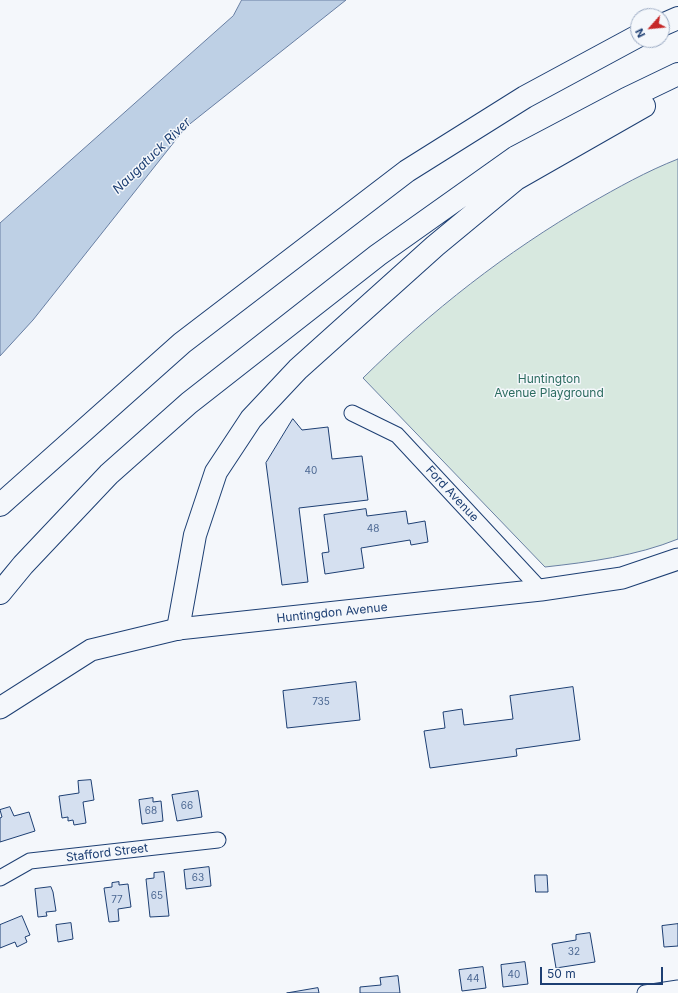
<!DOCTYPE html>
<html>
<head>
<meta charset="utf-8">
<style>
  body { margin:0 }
  #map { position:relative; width:678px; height:993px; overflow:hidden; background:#f4f7fb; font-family:Inter,sans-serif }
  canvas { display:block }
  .north { position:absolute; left:630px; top:8px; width:40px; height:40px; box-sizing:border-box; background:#f4f7fb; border:1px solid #9eadc5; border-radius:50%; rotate:243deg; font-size:11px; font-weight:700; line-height:16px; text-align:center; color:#1d3f73 }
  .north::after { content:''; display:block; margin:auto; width:14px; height:18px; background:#c62828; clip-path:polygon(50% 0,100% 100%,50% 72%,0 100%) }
  .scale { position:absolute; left:540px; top:967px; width:123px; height:18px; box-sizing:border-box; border:2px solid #1d3f73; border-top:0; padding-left:5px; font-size:12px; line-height:14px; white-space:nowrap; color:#1d3f73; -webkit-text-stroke:3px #f4f7fb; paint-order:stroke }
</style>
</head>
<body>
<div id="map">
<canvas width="678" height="993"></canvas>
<div class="north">N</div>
<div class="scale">50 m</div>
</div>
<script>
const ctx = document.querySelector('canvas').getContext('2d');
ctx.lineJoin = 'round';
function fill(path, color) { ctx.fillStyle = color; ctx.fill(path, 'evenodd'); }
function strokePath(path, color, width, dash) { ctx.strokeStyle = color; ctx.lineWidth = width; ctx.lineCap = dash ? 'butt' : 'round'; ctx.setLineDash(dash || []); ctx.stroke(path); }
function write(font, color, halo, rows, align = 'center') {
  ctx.font = font + ' Inter,sans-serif'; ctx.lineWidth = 3; ctx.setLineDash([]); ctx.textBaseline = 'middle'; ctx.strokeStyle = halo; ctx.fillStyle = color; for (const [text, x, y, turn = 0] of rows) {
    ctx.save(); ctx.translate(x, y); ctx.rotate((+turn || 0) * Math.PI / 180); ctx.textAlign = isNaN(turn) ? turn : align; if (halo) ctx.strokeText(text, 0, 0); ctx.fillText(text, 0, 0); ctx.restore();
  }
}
const green = new Path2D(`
  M 678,159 L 678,539 C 636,556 590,562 545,567 L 363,378 C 431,311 506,252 589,204 C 617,188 647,171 678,159 Z`);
const water = new Path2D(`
  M 242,0 L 346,0 L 186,127 L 33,320 L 0,356 L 0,223 L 233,16 Z`);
const building = new Path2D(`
  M 293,419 L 302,430 L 328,427 L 332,459 L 362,456 L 368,500 L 299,508 L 308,582 L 282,585 L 266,463 Z
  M 366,509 L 367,516 L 406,511 L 408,524 L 425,521 L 428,542 L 411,545 L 410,540 L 361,548 L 364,568 L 325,574 L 322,553 L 329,552 L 324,515 Z
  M 356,682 L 360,720 L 287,728 L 283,691 Z
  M 573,687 L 580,740 L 516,749 L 517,756 L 430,768 L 424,731 L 445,728 L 443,712 L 462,709 L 464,725 L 513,719 L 510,696 Z
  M 91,780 L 94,800 L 83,802 L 86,823 L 74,825 L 73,820 L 68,821 L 68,817 L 62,818 L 59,796 L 79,793 L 78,781 Z
  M 198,791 L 202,817 L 177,821 L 172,795 Z
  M 153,798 L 153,802 L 161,801 L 163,821 L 142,824 L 139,800 Z
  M 10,807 L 14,816 L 29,812 L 35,831 L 0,842 L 0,818 L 2,817 L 0,810 Z
  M 209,867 L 211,886 L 186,889 L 184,870 Z
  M 164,872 L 169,916 L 150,917 L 146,879 L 154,878 L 154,873 Z
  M 535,875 L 547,875 L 548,892 L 536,892 Z
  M 119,882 L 119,885 L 128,884 L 131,907 L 118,909 L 119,921 L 109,922 L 104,888 L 112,887 L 112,883 Z
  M 51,887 L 53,892 L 56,911 L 46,912 L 47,916 L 38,917 L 35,889 Z
  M 22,916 L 30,935 L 25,937 L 27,942 L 17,947 L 15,942 L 0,948 L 0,925 Z
  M 71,923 L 73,939 L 58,942 L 56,925 Z
  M 678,924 L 678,946 L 664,947 L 662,926 Z
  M 590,933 L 595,962 L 556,968 L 552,944 L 576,940 L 576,935 Z
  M 525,962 L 528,984 L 503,987 L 501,965 Z
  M 483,967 L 486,988 L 462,991 L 459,970 Z
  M 398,976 L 400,993 L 360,993 L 360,987 L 381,985 L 380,978 Z
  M 318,988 L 319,993 L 287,993 Z`);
const street = new Path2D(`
  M 352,413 L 397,435 L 541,590
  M 0,878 L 30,861 L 218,840
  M 645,993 L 678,988`);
const secondary = new Path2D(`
  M 0,708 L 91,650 L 178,629 L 541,590 L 622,578 L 678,559`);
const highway = new Path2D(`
  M 662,25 L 678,18
  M 0,505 L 182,343 L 407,171 L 525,97 L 638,36
  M 0,593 L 23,565 L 109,474 L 189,403 L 378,255 L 516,157 L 626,99 L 678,74
  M 178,629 L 195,535 L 216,472 L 251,419 L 298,369 L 435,246 L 516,179 L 644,106`);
const numberNames = [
  ["40",311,471],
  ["48",373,529],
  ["735",321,702],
  ["66",187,806],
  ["68",151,811],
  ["63",198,878],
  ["65",157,896],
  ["77",117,900],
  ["32",574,952],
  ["40",514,975],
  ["44",473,979]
];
const parkNames = [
  ["Huntington",549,379],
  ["Avenue Playground",549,393]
];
const streetNames = [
  ["Ford Avenue",452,494,47],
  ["Huntingdon Avenue",332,613,-6],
  ["Stafford Street",107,853,-7]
];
const waterNames = [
  ["Naugatuck River",152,156,-44]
];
fill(green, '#d7e8df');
strokePath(green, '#687fa3', 1);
fill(water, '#bed0e5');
strokePath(water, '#687fa3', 1);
fill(building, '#d5e0f0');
strokePath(building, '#1d3f73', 1);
strokePath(street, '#1d3f73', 17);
strokePath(secondary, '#1d3f73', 23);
strokePath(highway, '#1d3f73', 24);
strokePath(street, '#f4f7fb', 15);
strokePath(secondary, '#f4f7fb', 21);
strokePath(highway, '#f4f7fb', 22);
write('10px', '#4b6792', null, numberNames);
write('12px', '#2c6c60', '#f4f7fb', parkNames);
write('12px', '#1d3f73', '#f4f7fb', streetNames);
write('italic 13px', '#1d3f73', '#f4f7fb', waterNames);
</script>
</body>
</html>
